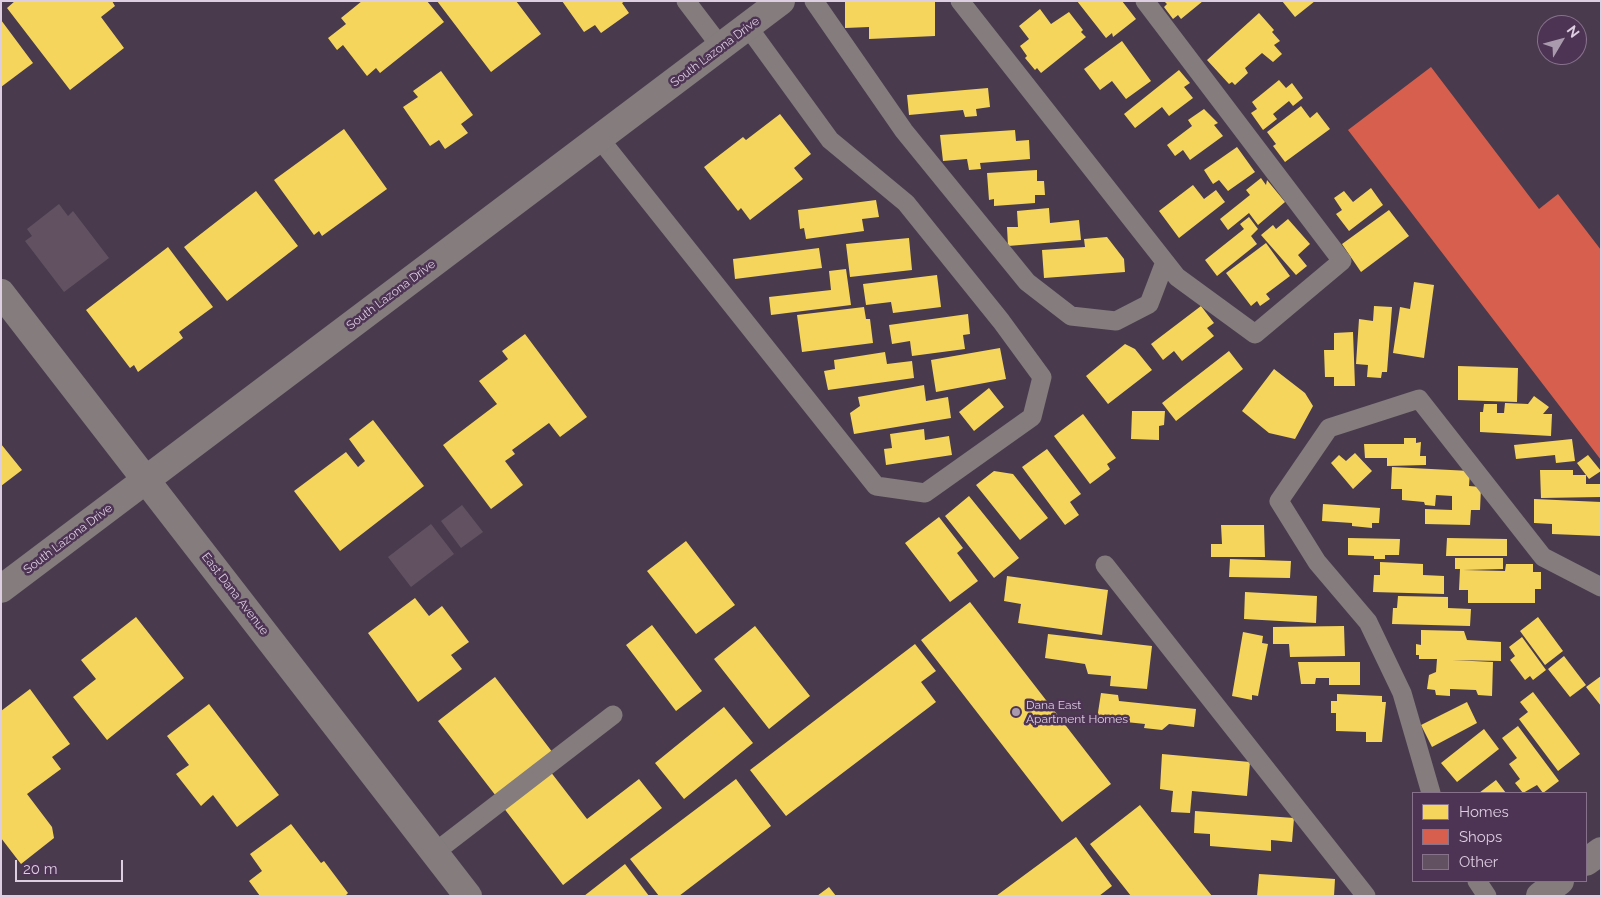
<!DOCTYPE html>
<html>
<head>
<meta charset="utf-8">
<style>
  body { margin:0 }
  #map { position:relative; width:1602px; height:897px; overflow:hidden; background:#493b4d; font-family:Raleway,sans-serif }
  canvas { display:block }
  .frame { position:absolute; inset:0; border:2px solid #ddcee1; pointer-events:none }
  .legend { position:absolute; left:1412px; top:792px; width:175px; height:90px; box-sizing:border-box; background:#4d3454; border:1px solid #87728c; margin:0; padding:6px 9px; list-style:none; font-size:15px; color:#ddcee1 }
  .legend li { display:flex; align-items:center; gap:10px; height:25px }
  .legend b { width:25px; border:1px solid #87728c }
  .north { position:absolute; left:1537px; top:15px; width:50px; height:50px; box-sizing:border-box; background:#4d3454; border:1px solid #87728c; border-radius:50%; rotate:53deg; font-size:14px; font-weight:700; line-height:20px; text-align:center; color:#ddcee1 }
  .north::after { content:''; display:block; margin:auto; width:18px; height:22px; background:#a99bad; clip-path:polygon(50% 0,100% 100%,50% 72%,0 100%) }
  .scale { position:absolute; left:15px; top:860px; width:108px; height:22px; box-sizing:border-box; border:2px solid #ddcee1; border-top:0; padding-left:6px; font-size:15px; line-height:18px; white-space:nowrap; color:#ddcee1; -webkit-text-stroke:4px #4d3454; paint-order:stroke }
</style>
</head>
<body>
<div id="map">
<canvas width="1602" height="897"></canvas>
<div class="frame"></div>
<ul class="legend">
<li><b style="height:14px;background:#f6d55c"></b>Homes</li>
<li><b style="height:14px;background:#d6604d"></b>Shops</li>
<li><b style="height:14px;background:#625261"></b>Other</li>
</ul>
<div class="north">N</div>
<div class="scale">20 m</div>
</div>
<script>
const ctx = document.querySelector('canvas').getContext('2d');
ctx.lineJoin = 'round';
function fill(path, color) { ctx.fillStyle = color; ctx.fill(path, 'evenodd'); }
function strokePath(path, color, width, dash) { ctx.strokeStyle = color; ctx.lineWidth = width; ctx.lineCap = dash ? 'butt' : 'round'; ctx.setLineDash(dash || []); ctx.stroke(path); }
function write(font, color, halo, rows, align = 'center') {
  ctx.font = font + ' Raleway,sans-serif'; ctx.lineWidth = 5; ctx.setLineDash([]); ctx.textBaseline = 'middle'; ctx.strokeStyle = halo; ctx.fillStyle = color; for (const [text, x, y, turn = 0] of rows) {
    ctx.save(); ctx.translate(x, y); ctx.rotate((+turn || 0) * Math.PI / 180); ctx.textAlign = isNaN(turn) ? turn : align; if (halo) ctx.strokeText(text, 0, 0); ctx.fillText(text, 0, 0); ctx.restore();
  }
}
const homes = new Path2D(`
  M 15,1 L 112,1 L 115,6 L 101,17 L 124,48 L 70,90 L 7,8 Z
  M 362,1 L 427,1 L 444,22 L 380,73 L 376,68 L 367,76 L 343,45 L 337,50 L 328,38 L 346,24 L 341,18 Z
  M 437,1 L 516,1 L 541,34 L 491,72 Z
  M 562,1 L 625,1 L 622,3 L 629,13 L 601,33 L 595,25 L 584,32 Z
  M 845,1 L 935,1 L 935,36 L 869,39 L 869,27 L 845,28 Z
  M 1077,1 L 1122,1 L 1136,19 L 1113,37 L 1112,33 L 1106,38 Z
  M 1164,1 L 1203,1 L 1181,19 L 1178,15 L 1173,19 L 1164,7 L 1167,4 Z
  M 1282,1 L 1315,1 L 1295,17 Z
  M 1040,9 L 1051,24 L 1069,12 L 1083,30 L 1081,32 L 1086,37 L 1041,73 L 1037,68 L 1035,70 L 1025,58 L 1027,56 L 1020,46 L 1029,39 L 1019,26 Z
  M 1259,13 L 1274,30 L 1272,32 L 1280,41 L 1274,45 L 1282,54 L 1273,62 L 1262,53 L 1245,68 L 1248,73 L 1235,85 L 1232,82 L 1229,84 L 1207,60 Z
  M 1,20 L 33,63 L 1,87 Z
  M 1122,41 L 1151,81 L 1126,99 L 1112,81 L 1100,90 L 1084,69 Z
  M 1179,70 L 1190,83 L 1184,87 L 1193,98 L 1169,116 L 1162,107 L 1135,128 L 1124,114 Z
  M 441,71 L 473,115 L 461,124 L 468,133 L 445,149 L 439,140 L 430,146 L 403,107 L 418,97 L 413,91 Z
  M 1279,80 L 1286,88 L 1292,83 L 1303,98 L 1293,106 L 1289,101 L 1273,114 L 1277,119 L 1263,130 L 1251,113 L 1257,109 L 1252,102 Z
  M 988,88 L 990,107 L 976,109 L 977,116 L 965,117 L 963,110 L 909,115 L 907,95 Z
  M 1301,106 L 1310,118 L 1317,112 L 1330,129 L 1285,162 L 1273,146 L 1276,144 L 1267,132 Z
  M 1204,109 L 1218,123 L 1214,125 L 1223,136 L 1190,160 L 1183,150 L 1175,156 L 1167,145 L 1192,126 L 1188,120 Z
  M 780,114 L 811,154 L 794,168 L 803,179 L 750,220 L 741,208 L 738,211 L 704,167 L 743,137 L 746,140 Z
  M 344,129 L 387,189 L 322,236 L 319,231 L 314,235 L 274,180 Z
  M 1015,130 L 1016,141 L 1029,140 L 1030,159 L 980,163 L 981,169 L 969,170 L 967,159 L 943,161 L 940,135 Z
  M 1237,147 L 1255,172 L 1228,191 L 1219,180 L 1213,184 L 1204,170 Z
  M 1037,170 L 1037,181 L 1044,181 L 1045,195 L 1035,195 L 1035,203 L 994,206 L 994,199 L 989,200 L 987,173 Z
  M 1261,178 L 1266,185 L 1267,180 L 1285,202 L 1258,225 L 1249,213 L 1228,230 L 1220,219 L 1250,195 L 1246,190 Z
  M 1193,185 L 1204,199 L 1216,190 L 1225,202 L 1179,238 L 1159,211 Z
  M 1371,188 L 1383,205 L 1349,231 L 1336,214 L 1342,210 L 1334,198 L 1344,191 L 1353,202 Z
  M 256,191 L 298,246 L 227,301 L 184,247 Z
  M 876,200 L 879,217 L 862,219 L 864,231 L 806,239 L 804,228 L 800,229 L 798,210 Z
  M 1049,208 L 1050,223 L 1079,220 L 1081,240 L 1008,246 L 1007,227 L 1018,227 L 1017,211 Z
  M 1389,210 L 1409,236 L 1361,272 L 1342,244 Z
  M 1249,217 L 1258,229 L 1251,236 L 1257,244 L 1217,276 L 1205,260 L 1244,229 L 1240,224 Z
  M 1288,219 L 1310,244 L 1298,255 L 1307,266 L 1296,275 L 1261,235 L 1273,225 L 1276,229 Z
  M 1107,237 L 1124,259 L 1125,272 L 1044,278 L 1042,250 L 1085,247 L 1084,239 Z
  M 909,238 L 912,270 L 850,277 L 846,244 Z
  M 1266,243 L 1290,276 L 1266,294 L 1270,299 L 1260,306 L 1257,301 L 1251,306 L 1226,273 Z
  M 168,247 L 213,307 L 179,332 L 183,338 L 138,372 L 134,365 L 130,368 L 86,310 Z
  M 819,248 L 822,268 L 735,279 L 733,259 Z
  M 846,269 L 851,305 L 771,315 L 769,297 L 831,290 L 829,271 Z
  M 937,275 L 941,307 L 893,313 L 891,302 L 866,305 L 863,284 Z
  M 1414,282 L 1434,285 L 1424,358 L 1393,353 L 1400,307 L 1410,309 Z
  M 1201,306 L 1214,323 L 1207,328 L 1214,336 L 1182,361 L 1174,351 L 1163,360 L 1151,344 Z
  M 1374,306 L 1392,307 L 1387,372 L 1382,372 L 1381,378 L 1367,377 L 1368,365 L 1356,364 L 1359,319 L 1373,321 Z
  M 864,307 L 866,319 L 870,319 L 873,343 L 802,352 L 797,315 Z
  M 968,314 L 970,334 L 963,335 L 965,349 L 912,356 L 910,341 L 892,344 L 889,325 Z
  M 1353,332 L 1355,386 L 1334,386 L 1334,377 L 1325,377 L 1324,350 L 1334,350 L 1334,333 Z
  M 525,334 L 587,417 L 560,437 L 549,423 L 512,450 L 515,454 L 505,461 L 523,485 L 491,509 L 443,445 L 497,404 L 479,381 L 508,359 L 502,351 Z
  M 1125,344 L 1135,349 L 1152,370 L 1108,404 L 1086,376 Z
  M 1000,348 L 1006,379 L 936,392 L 931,360 Z
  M 1229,351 L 1243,369 L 1176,421 L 1162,403 Z
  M 885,352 L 887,364 L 912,361 L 914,378 L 828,390 L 824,371 L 835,369 L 834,360 Z
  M 1458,366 L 1518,368 L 1517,402 L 1458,400 Z
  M 1274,369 L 1305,393 L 1313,406 L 1295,439 L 1269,433 L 1242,411 Z
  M 924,385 L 926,401 L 948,397 L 951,418 L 854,434 L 850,413 L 860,406 L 858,397 Z
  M 989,388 L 1004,407 L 974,431 L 959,412 Z
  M 1534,396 L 1549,407 L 1543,414 L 1552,414 L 1551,436 L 1480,432 L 1480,412 L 1483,412 L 1484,404 L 1497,404 L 1497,413 L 1504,413 L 1505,403 L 1528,404 Z
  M 1132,411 L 1165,411 L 1164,425 L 1159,426 L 1159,440 L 1131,439 Z
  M 1083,414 L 1116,458 L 1107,464 L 1110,469 L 1090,484 L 1054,436 Z
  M 373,420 L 424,486 L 340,551 L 294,491 L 346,452 L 358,467 L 365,461 L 349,439 Z
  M 924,429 L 925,440 L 949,436 L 952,455 L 886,465 L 884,449 L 892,448 L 890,434 Z
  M 1404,438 L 1416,438 L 1416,443 L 1421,442 L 1420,456 L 1426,456 L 1426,465 L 1387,466 L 1387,458 L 1365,458 L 1364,444 L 1404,444 Z
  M 1572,439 L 1575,461 L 1556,463 L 1555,455 L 1516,459 L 1514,445 Z
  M 1,444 L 22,470 L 1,486 Z
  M 1047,449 L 1081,494 L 1070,502 L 1079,515 L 1065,525 L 1022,467 Z
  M 1355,453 L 1372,471 L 1353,489 L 1331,463 L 1339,455 L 1346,461 Z
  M 1588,455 L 1601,471 L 1589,479 L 1586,475 L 1586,484 L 1601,484 L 1601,497 L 1541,498 L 1540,470 L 1573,470 L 1573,475 L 1586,475 L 1577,463 Z
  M 1392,467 L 1470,471 L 1469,486 L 1481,487 L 1480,510 L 1471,510 L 1470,525 L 1425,524 L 1425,509 L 1452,510 L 1452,496 L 1436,495 L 1435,506 L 1425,505 L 1424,502 L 1402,500 L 1402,489 L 1391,489 Z
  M 994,471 L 1013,474 L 1048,518 L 1020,540 L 976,485 Z
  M 969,496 L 1019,558 L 994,578 L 945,516 Z
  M 1534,499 L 1601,502 L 1601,536 L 1552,534 L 1552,524 L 1534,523 Z
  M 1323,504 L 1380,508 L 1379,523 L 1372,523 L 1372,528 L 1352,526 L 1352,523 L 1322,521 Z
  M 939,517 L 963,548 L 957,553 L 978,581 L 950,602 L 905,543 Z
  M 1221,525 L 1264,525 L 1265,557 L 1211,557 L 1211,544 L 1222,544 Z
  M 1348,538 L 1400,539 L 1399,555 L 1385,555 L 1385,559 L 1374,559 L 1374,556 L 1348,555 Z
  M 1447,538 L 1507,539 L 1507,556 L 1446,556 Z
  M 686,541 L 735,605 L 696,634 L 647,571 Z
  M 1455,558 L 1503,558 L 1503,569 L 1463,570 L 1505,571 L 1506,564 L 1533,564 L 1533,572 L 1541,572 L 1541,589 L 1535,589 L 1535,603 L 1468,603 L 1468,590 L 1459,590 L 1460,569 L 1455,569 Z
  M 1230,559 L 1291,561 L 1290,578 L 1229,577 Z
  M 1380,562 L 1423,564 L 1423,575 L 1444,576 L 1444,594 L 1373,592 L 1374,575 L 1380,575 Z
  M 1007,576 L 1108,590 L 1102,635 L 1018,623 L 1021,604 L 1004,601 Z
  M 1245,592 L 1317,596 L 1316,623 L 1244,619 Z
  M 1398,596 L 1448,597 L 1448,608 L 1471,609 L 1470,626 L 1392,624 L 1393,608 L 1397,608 Z
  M 415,598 L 429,616 L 442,606 L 469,642 L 451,655 L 462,669 L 418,702 L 368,633 Z
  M 970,602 L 1111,784 L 1062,822 L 921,640 Z
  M 136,617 L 184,678 L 107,740 L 73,697 L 96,679 L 81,660 Z
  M 1538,617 L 1563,651 L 1545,665 L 1520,631 Z
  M 652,625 L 702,691 L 676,711 L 626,645 Z
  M 755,626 L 810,696 L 769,729 L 714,659 Z
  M 1344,626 L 1345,656 L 1290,657 L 1289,644 L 1273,644 L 1273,627 Z
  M 1421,630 L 1464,631 L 1467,640 L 1501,642 L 1501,661 L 1452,660 L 1493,662 L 1492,696 L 1478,695 L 1476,690 L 1450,689 L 1450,696 L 1436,695 L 1435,690 L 1427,689 L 1429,675 L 1436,672 L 1437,659 L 1419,659 L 1419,655 L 1416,655 L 1416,644 L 1421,645 Z
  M 1243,632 L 1263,636 L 1262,643 L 1268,644 L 1258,696 L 1252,695 L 1252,700 L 1232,696 Z
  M 1048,634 L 1152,646 L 1147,689 L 1110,686 L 1111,676 L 1088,674 L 1085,664 L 1045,658 Z
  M 1522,637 L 1546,670 L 1533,680 L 1530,676 L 1525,680 L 1510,660 L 1515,656 L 1509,647 Z
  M 915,644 L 936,671 L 921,682 L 936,702 L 786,816 L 750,770 Z
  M 1564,656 L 1586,685 L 1570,697 L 1548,669 Z
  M 1298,662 L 1360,662 L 1360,685 L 1329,685 L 1329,678 L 1316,678 L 1315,684 L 1301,684 Z
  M 1601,676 L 1601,706 L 1586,687 Z
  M 495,677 L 553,753 L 496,796 L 438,721 Z
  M 30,689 L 70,744 L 52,757 L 61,769 L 27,794 L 52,827 L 54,838 L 21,864 L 1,838 L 1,711 Z
  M 1533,692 L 1580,754 L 1558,771 L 1519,719 L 1528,712 L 1520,702 Z
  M 1101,693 L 1118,695 L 1119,701 L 1196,709 L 1194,727 L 1169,724 L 1162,730 L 1144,728 L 1145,724 L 1097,719 Z
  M 1337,694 L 1382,696 L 1382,702 L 1386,702 L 1382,742 L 1366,742 L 1366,732 L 1336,731 L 1336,713 L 1331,713 L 1331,701 L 1337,701 Z
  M 1467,702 L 1477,723 L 1432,747 L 1421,725 Z
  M 209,704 L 279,795 L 237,827 L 213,795 L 201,806 L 176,774 L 189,765 L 167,736 Z
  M 724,707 L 753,743 L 684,799 L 655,763 Z
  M 1518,726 L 1559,781 L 1543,793 L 1537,785 L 1523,793 L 1515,783 L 1520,779 L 1509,764 L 1517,758 L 1502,738 Z
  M 1484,729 L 1499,749 L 1457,782 L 1441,763 Z
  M 1162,754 L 1250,762 L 1247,796 L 1192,791 L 1190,813 L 1171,812 L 1173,791 L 1160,789 Z
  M 550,771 L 587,819 L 639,779 L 662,808 L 563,885 L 503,807 Z
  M 736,779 L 771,826 L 679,896 L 659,896 L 630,859 Z
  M 1496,780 L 1506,793 L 1479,793 Z
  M 1140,805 L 1204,886 L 1212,896 L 1131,896 L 1090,844 Z
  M 1195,811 L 1294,818 L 1292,842 L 1271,840 L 1271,851 L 1210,846 L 1210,834 L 1194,833 Z
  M 291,824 L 321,863 L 324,861 L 348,893 L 345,896 L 260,896 L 249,881 L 262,871 L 250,854 Z
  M 1076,837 L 1112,886 L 1099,896 L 996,896 Z
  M 625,864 L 649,896 L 584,896 Z
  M 1259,874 L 1335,879 L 1334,896 L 1257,896 Z
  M 829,887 L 836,896 L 817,896 Z`);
const shops = new Path2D(`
  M 1431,67 L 1539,209 L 1558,194 L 1601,250 L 1601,460 L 1348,130 Z`);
const building = new Path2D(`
  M 59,204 L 68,216 L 73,211 L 109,258 L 64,292 L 25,241 L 32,236 L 27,229 Z
  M 462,505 L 483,532 L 461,548 L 441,521 Z
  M 431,524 L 454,554 L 411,587 L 388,557 Z`);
const service = new Path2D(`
  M 686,1 L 721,47
  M 814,1 L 904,131 L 1027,282 L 1071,316 L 1116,321 L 1149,304 L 1165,262
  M 960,1 L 1177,277 L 1255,334 L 1342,261 L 1145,1
  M 599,138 L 876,486 L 925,493 L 1032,417 L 1042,377 L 1001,321 L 906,203 L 830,140 L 748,27
  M 1105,565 L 1366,896
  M 1431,793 L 1402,693 L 1368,622 L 1317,562 L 1279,501 L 1329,428 L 1419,399 L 1543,557 L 1601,587
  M 434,853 L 613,715
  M 1477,881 L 1487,896`);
const minor = new Path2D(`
  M 1,293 L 468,896
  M 1,589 L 781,1
  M 1586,862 L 1601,851
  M 1540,896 L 1560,881`);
const markers = [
  [1016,712,5,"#a99bad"]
];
const streetNames = [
  ["South Lazona Drive",715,52,-37],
  ["South Lazona Drive",391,295,-37],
  ["South Lazona Drive",68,539,-37],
  ["East Dana Avenue",235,594,52]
];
const poiNames = [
  ["Dana East",1026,705],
  ["Apartment Homes",1026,719]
];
fill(homes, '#f6d55c');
fill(shops, '#d6604d');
fill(building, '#625261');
strokePath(service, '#847c7d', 19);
strokePath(minor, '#847c7d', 28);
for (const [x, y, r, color] of markers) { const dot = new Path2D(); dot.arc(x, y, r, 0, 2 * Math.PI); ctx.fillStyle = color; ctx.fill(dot); strokePath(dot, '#4d3454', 2); }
write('12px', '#ddcee1', '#4d3454', streetNames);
write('12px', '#ddcee1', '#4d3454', poiNames, 'left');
</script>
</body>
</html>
